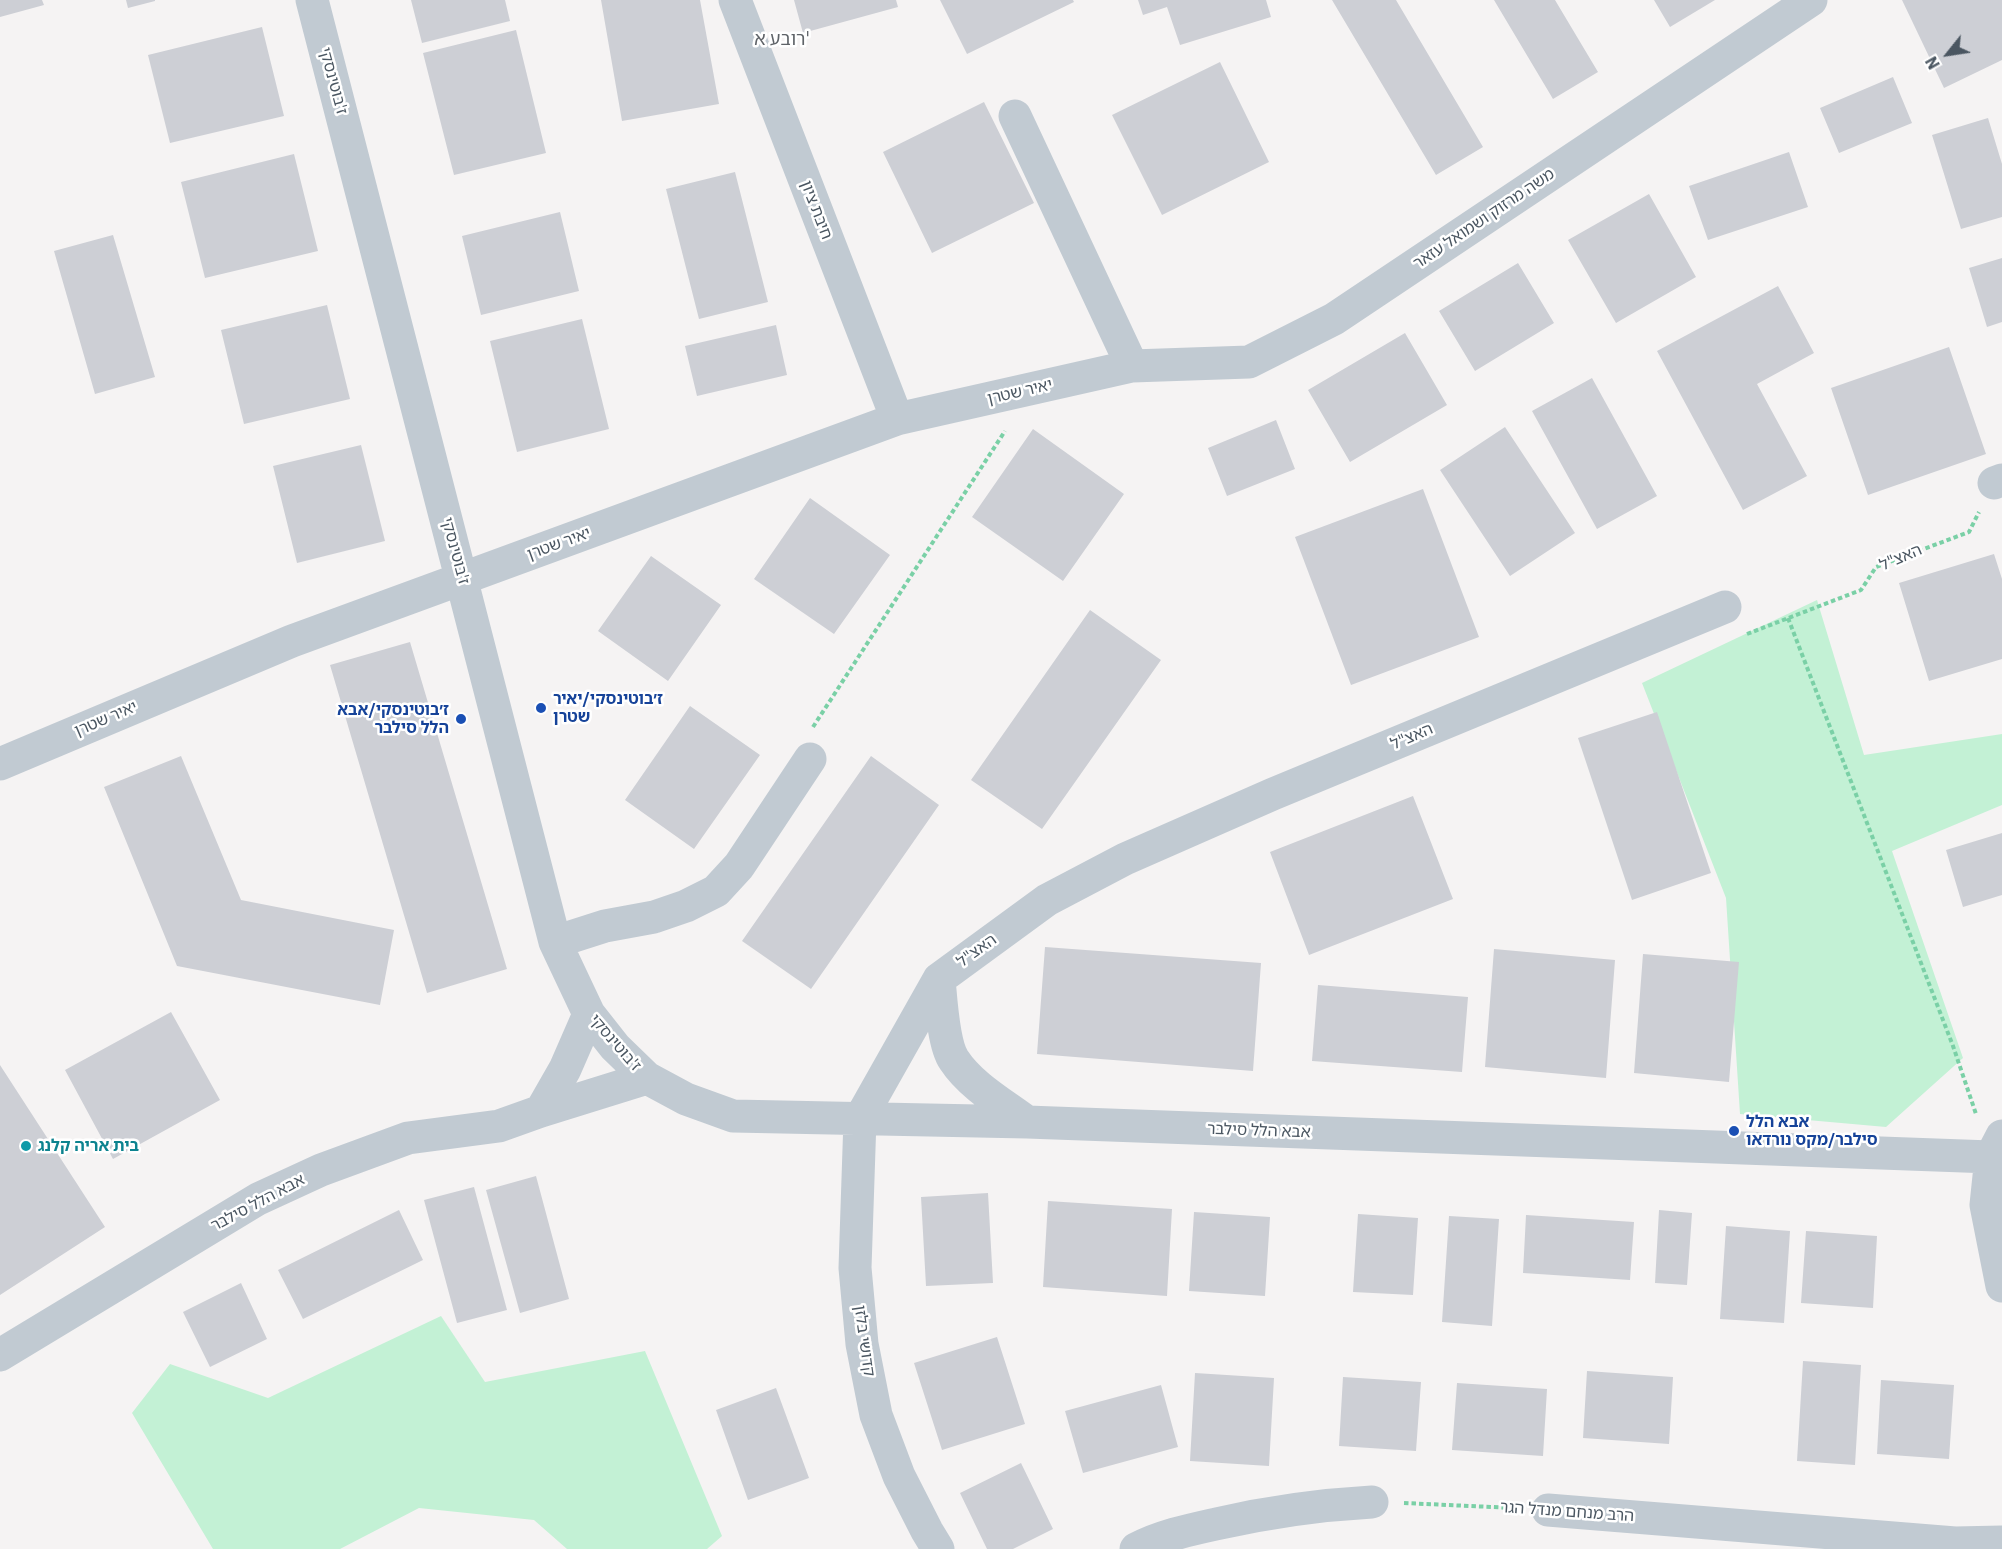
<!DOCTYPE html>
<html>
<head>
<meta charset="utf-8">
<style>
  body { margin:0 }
  #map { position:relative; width:2002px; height:1549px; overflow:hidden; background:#f5f3f3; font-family:"IBM Plex Sans",sans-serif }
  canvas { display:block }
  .north { position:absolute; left:1918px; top:24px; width:60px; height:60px; -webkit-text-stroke:4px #fff; paint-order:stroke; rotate:240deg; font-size:16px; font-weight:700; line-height:24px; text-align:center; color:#4a5661 }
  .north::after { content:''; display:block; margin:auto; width:21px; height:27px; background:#4a5661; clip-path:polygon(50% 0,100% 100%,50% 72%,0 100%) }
</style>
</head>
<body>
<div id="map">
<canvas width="2002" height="1549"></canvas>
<div class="north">N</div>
</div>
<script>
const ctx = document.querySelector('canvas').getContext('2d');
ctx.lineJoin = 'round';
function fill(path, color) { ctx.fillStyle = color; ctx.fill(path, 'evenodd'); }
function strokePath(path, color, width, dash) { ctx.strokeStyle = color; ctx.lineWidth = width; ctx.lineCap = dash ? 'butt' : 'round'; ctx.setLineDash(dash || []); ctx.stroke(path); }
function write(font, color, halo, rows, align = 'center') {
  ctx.font = font + ' "IBM Plex Sans","Noto Sans Hebrew",sans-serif'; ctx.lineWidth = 5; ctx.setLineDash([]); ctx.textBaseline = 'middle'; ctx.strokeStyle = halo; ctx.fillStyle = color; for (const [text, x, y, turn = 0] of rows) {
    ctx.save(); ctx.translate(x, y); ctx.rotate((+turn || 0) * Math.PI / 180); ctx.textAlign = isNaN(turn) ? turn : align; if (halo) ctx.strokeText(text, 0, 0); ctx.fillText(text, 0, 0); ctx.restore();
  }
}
const green = new Path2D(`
  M 1817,600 L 1864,755 L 2002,734 L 2002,805 L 1892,851 L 1963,1058 L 1886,1127 L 1740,1114 L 1726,898 L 1642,683 Z
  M 441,1316 L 485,1382 L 645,1351 L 722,1536 L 707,1549 L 567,1549 L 534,1520 L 419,1508 L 340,1549 L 213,1549 L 132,1413 L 170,1364 L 268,1398 Z`);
const building = new Path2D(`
  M 0,0 L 42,0 L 44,5 L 0,17 Z
  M 126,0 L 155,0 L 155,1 L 128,8 Z
  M 411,0 L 505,0 L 510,21 L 422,43 Z
  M 601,0 L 700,0 L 719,104 L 622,121 Z
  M 794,0 L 896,0 L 898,7 L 803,33 Z
  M 940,0 L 1073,0 L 1074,2 L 967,54 Z
  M 1138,0 L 1266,0 L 1271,17 L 1180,45 L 1167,7 L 1143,15 Z
  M 1332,0 L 1396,0 L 1483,147 L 1436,175 Z
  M 1494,0 L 1555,0 L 1598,72 L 1553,99 Z
  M 1654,0 L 1715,0 L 1670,27 Z
  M 1902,0 L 2002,0 L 2002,60 L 1944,88 Z
  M 262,27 L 284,116 L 170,143 L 148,55 Z
  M 516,30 L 546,153 L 454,175 L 423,53 Z
  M 1220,62 L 1269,162 L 1162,215 L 1112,115 Z
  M 1893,77 L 1912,123 L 1839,153 L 1820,108 Z
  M 984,102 L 1034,203 L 932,253 L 883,152 Z
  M 1988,118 L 2002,164 L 2002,217 L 1961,229 L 1932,135 Z
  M 1789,152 L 1808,207 L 1708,240 L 1689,186 Z
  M 294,154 L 318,251 L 205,278 L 181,182 Z
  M 735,172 L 768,302 L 699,319 L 666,189 Z
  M 1649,194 L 1696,277 L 1616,323 L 1568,240 Z
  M 560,212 L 579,291 L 481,315 L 462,236 Z
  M 113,235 L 155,377 L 95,394 L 54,251 Z
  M 2002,258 L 2002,322 L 1987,327 L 1969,268 Z
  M 1518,263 L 1554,323 L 1475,371 L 1439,311 Z
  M 1778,286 L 1814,353 L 1757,384 L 1807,476 L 1743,510 L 1657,351 Z
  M 327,305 L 350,399 L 244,424 L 221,330 Z
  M 582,319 L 609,429 L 517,452 L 490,341 Z
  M 776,325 L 787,375 L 697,396 L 685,346 Z
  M 1405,333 L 1447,405 L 1350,462 L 1308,390 Z
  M 1949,347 L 1986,454 L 1868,495 L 1831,388 Z
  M 1592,378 L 1657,496 L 1597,529 L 1532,411 Z
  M 1276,420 L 1295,469 L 1227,496 L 1208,448 Z
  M 1505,427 L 1575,533 L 1510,576 L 1440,470 Z
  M 1033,429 L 1124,494 L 1063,581 L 972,517 Z
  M 361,445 L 385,541 L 297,563 L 273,466 Z
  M 1423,489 L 1479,637 L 1351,685 L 1295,537 Z
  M 810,498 L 890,555 L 834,634 L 754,579 Z
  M 1994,554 L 2002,579 L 2002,659 L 1929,681 L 1899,583 Z
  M 651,556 L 721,605 L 668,681 L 598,631 Z
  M 1090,610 L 1161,660 L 1042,829 L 971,780 Z
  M 410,642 L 507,969 L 427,993 L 330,665 Z
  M 690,706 L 760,755 L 694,849 L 625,800 Z
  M 1657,712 L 1711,873 L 1632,900 L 1578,738 Z
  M 181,756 L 241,900 L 394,930 L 380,1005 L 177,966 L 104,787 Z
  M 871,756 L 939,805 L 811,989 L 742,941 Z
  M 1413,796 L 1453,899 L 1309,955 L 1270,852 Z
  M 2002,833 L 2002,895 L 1963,907 L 1946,850 Z
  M 1045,947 L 1261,963 L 1253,1071 L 1037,1054 Z
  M 1494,949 L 1615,960 L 1606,1078 L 1485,1067 Z
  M 1643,954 L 1739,962 L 1729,1082 L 1634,1073 Z
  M 1318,985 L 1468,997 L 1462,1072 L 1312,1061 Z
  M 171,1012 L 220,1100 L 113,1159 L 65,1070 Z
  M 0,1065 L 105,1227 L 0,1295 Z
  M 536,1176 L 569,1299 L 520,1313 L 486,1190 Z
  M 474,1187 L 507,1310 L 457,1323 L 424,1200 Z
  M 988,1193 L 993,1283 L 926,1286 L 921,1197 Z
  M 1048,1201 L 1172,1209 L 1167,1296 L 1043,1287 Z
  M 399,1210 L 423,1260 L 303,1319 L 278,1270 Z
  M 1659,1210 L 1692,1213 L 1687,1285 L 1655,1283 Z
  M 1194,1212 L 1270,1217 L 1265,1296 L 1189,1291 Z
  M 1358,1214 L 1418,1218 L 1413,1295 L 1353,1292 Z
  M 1526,1215 L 1634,1222 L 1630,1280 L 1523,1273 Z
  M 1449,1216 L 1499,1219 L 1492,1326 L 1442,1322 Z
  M 1726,1226 L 1790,1231 L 1784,1323 L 1720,1319 Z
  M 1806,1231 L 1877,1236 L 1873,1308 L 1801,1303 Z
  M 241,1283 L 267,1339 L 210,1367 L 183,1312 Z
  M 997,1337 L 1025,1424 L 942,1450 L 914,1363 Z
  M 1803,1361 L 1861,1365 L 1855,1465 L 1797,1461 Z
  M 1587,1371 L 1673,1377 L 1669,1444 L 1583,1438 Z
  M 1195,1373 L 1274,1378 L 1269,1466 L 1190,1461 Z
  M 1343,1377 L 1421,1382 L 1416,1451 L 1339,1446 Z
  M 1881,1380 L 1954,1385 L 1949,1459 L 1877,1454 Z
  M 1457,1383 L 1547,1389 L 1543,1456 L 1452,1450 Z
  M 1161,1385 L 1178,1447 L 1083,1473 L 1065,1411 Z
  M 776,1388 L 809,1478 L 748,1500 L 716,1410 Z
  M 1021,1463 L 1053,1529 L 1013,1549 L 987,1549 L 960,1493 Z`);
const path = new Path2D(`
  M 1788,618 L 1953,1046 L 1976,1114
  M 1747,634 L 1861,590 L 1876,567 L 1969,532 L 1979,512
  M 813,727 L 1005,431
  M 1404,1503 L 1514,1508`);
const minor = new Path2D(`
  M 312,0 L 555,942 L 589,1014 L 615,1047 L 647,1078 L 686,1099 L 733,1116 L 1027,1122 L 1991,1157
  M 735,0 L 897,419
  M 1015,116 L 1132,366
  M 1994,483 L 2002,480
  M 0,764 L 292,641 L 897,419 L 1132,366 L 1249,362 L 1334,319 L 1811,0
  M 555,942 L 605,926 L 654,917 L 686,906 L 716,891 L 739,866 L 810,759
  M 939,979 C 941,999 943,1044 954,1060 C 971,1086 1003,1104 1027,1122
  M 541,1111 L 565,1069 L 589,1014
  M 2002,1136 L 1991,1157 L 1986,1205 L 2002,1286
  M 0,1355 L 258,1199 L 321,1170 L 408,1138 L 499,1126 L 541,1111 L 647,1078
  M 1548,1510 L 1955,1543 L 2002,1542
  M 938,1549 L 927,1531 L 899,1476 L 876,1415 L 862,1344 L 855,1268 L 860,1119 L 939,979 L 1047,900 L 1125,859 L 1273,794 L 1725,607
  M 1136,1549 C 1161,1536 1189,1530 1216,1524 C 1268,1512 1319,1505 1372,1502`);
const markers = [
  [541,708,6,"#1a4fb4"],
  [461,719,6,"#1a4fb4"],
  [1734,1131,6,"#1a4fb4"],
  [26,1146,6,"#0f9aa8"]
];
const streetNames = [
  ["ז'בוטינסקי",333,81,75],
  ["חיבת ציון",816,210,69],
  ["משה מרזוק ושמואל עזאר",1484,219,-34],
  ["יאיר שטרן",1020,392,-13],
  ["יאיר שטרן",559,544,-20],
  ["ז'בוטינסקי",455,551,75],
  ["האצ\"ל",1901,558,-23],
  ["יאיר שטרן",106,719,-23],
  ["האצ\"ל",1412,737,-23],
  ["האצ\"ל",977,951,-36],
  ["ז'בוטינסקי",615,1043,49],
  ["אבא הלל סילבר",1259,1131,2],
  ["אבא הלל סילבר",258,1203,-28],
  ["קדושי בלזן",864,1341,82],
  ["הרב מנחם מנדל הגר",1567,1512,4]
];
const transitNames = [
  ["ז׳בוטינסקי/יאיר",553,699],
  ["שטרן",553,717],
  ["ז׳בוטינסקי/אבא",449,710,"right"],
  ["הלל סילבר",449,728,"right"],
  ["אבא הלל",1746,1122],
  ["סילבר/מקס נורדאו",1746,1140]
];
const cultureNames = [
  ["בית אריה קלנג",38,1146]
];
const neighbourhoodNames = [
  ["רובע א'",782,40]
];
fill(green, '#c3f1d5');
fill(building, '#cdcfd5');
strokePath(path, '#7ad0a6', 4, [4.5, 3]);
strokePath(minor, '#c1cad2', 33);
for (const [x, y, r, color] of markers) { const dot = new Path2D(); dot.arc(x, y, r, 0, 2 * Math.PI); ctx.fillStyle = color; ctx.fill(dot); strokePath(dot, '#fff', 2); }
write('16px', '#4a5661', '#fff', streetNames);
write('bold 16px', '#164399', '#fff', transitNames, 'left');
write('bold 16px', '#0d838f', '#fff', cultureNames, 'left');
write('18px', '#5f6368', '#fff', neighbourhoodNames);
</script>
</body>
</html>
